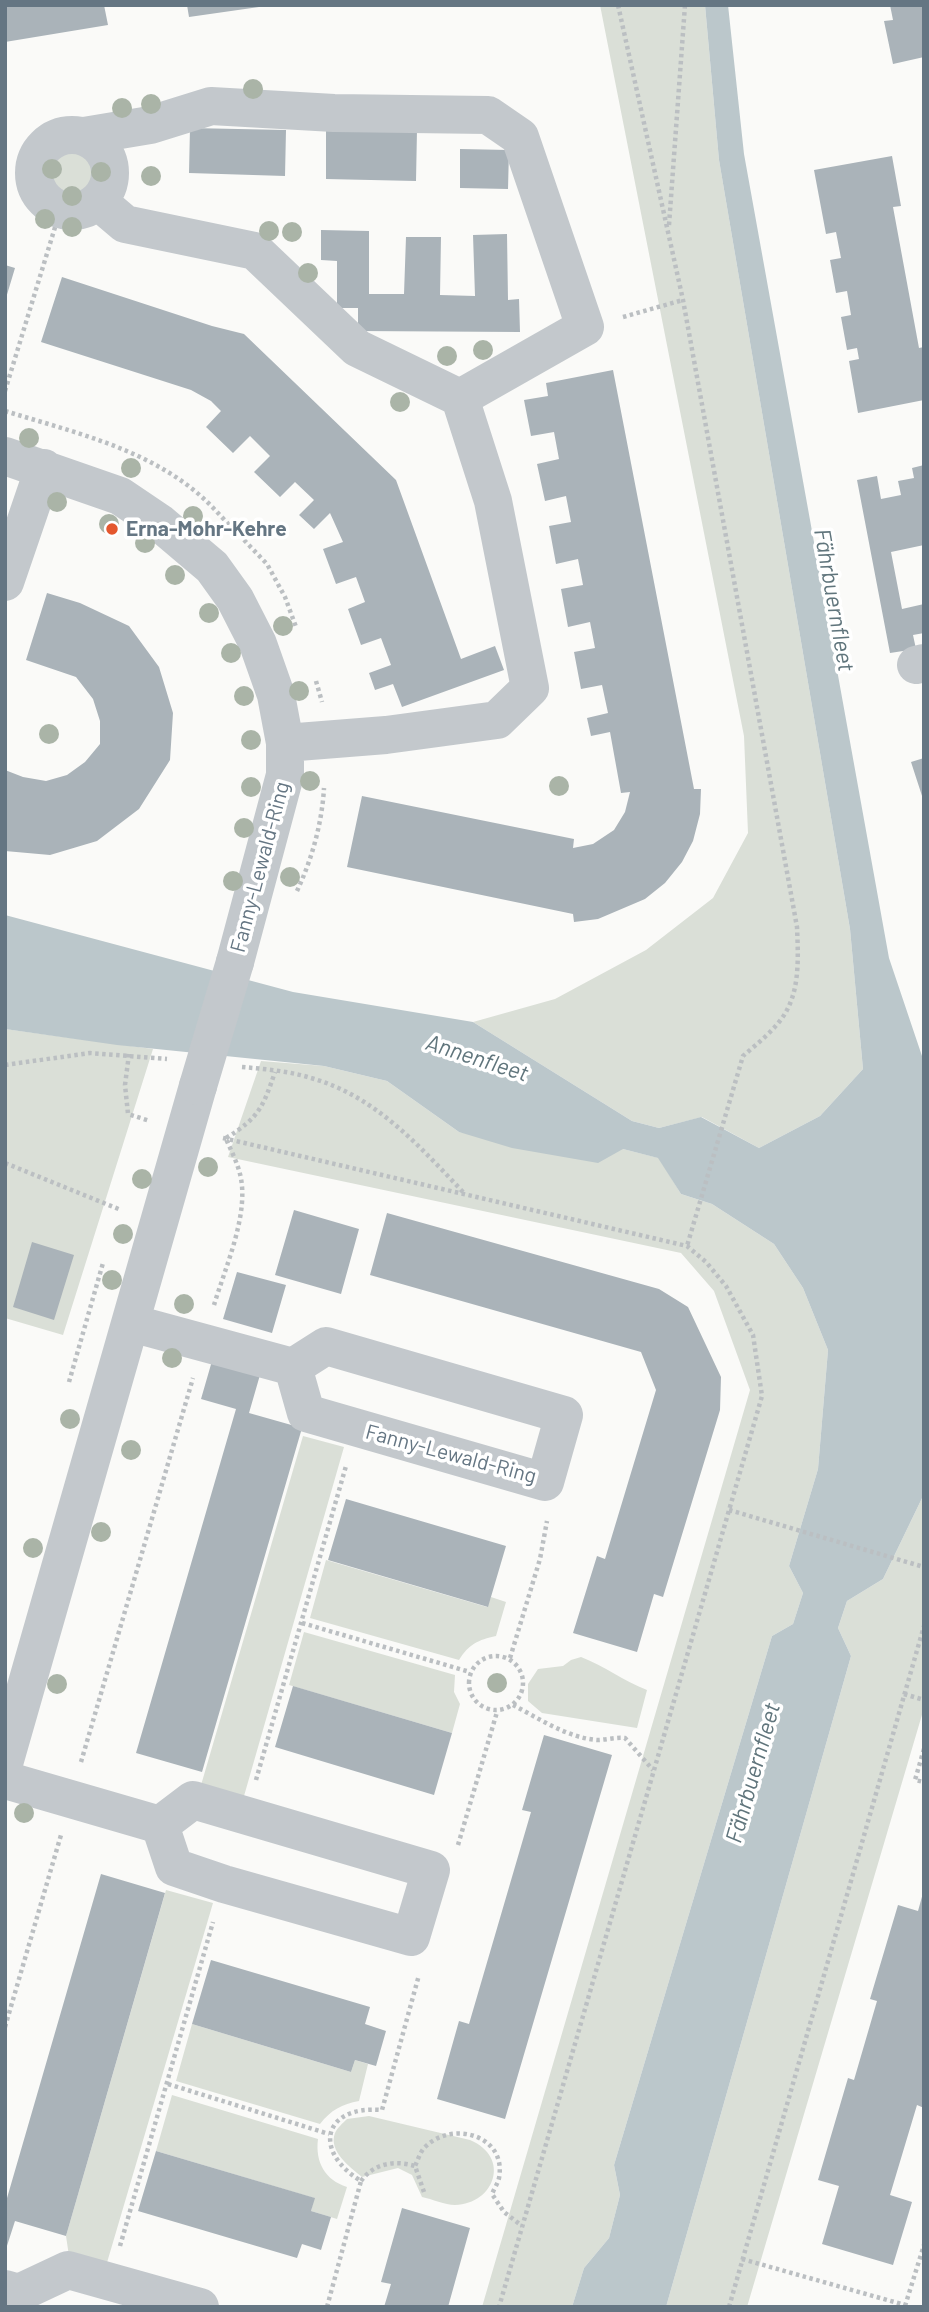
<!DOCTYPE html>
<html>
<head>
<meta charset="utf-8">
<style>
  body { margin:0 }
  #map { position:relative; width:929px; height:2312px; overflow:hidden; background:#fafaf8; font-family:Barlow,sans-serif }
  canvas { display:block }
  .frame { position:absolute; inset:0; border:7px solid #657683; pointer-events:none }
</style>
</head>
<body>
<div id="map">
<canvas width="929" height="2312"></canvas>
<div class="frame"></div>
</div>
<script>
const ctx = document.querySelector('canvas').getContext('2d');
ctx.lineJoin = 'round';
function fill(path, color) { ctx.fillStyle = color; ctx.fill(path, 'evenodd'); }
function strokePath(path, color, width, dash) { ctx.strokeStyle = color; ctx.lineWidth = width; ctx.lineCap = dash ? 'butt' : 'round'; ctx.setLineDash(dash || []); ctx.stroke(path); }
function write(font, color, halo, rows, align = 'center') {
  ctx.font = font + ' Barlow,sans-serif'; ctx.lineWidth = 7; ctx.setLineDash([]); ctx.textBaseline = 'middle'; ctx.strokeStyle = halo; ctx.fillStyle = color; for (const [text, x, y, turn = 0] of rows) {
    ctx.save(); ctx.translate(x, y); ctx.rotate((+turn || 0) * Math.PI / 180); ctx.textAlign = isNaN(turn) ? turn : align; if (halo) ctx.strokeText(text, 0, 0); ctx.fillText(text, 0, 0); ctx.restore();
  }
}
const green = new Path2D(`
  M 600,5 L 705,5 L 719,160 L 850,929 L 863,1069 L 820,1116 L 759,1148 L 702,1117 L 659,1128 L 632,1121 L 473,1022 L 555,999 L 646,950 L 713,898 L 748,833 L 744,736 Z
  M47 172a26 26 0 1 1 52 0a26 26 0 1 1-52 0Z
  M 5,1029 L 153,1049 L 63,1335 L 5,1318 Z
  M 261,1061 L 324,1066 L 387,1081 L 459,1132 L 623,1149 L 659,1158 L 681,1194 L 712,1204 L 774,1244 L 803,1288 L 828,1350 L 818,1469 L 789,1566 L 803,1593 L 793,1624 L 772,1636 L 614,2165 L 620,2195 L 609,2238 L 584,2268 L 572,2307 L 482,2307 L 750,1390 L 714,1291 L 681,1253 L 228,1157 Z
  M 303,1436 L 344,1447 L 242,1803 L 199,1792 Z
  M 924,1494 L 924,1708 L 747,2307 L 666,2307 L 851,1656 L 838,1628 L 847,1601 L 883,1579 Z
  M 326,1560 L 487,1607 L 491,1597 L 506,1602 L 496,1636 C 478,1640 469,1644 459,1660 L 310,1618 Z
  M 304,1632 L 455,1675 L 454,1692 L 460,1704 L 452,1733 L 289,1685 Z
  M 581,1657 C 605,1666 623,1681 647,1690 L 637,1728 L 542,1713 L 528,1701 L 528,1684 L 538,1669 L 563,1666 L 571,1660 Z
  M 166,1890 L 213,1903 L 106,2266 L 69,2256 L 66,2236 Z
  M 192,2024 L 351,2072 L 355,2060 L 368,2064 L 359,2101 C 342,2104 331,2110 320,2124 L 176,2081 Z
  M 172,2095 L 318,2139 C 315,2162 325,2180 347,2187 L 337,2219 L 311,2211 L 314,2198 L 156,2151 Z
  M 369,2116 L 470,2140 C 511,2157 495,2204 455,2205 C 445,2205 432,2199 422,2197 L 412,2175 L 398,2168 L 362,2177 C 350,2167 328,2151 335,2133 C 337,2128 343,2123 347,2119 Z`);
const water = new Path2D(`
  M 705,5 L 728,5 L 744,154 L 889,958 L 924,1062 L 924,1494 L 883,1579 L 847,1601 L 838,1628 L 851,1656 L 666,2307 L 572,2307 L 584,2268 L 609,2238 L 620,2195 L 614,2165 L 772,1636 L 793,1624 L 803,1593 L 789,1566 L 818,1469 L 828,1350 L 803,1288 L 774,1244 L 712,1204 L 681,1194 L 658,1158 L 623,1149 L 598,1163 L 512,1148 L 459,1132 L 387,1081 L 324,1066 L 117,1045 L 5,1029 L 5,915 L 293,992 L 473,1022 L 632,1121 L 659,1128 L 701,1117 L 759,1148 L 820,1116 L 863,1069 L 850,929 L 719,160 Z`);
const building = new Path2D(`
  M 5,5 L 104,5 L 108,25 L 5,42 Z
  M 187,5 L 259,5 L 259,7 L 189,17 Z
  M 890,5 L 924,5 L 924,57 L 893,64 L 884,21 L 893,20 Z
  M 190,128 L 286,130 L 285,176 L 189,173 Z
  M 326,128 L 417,130 L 416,181 L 326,179 Z
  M 460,149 L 509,150 L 508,189 L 460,188 Z
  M 892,156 L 901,206 L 893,207 L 919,348 L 924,347 L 924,400 L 858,413 L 849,361 L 859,359 L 857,348 L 847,350 L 841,317 L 851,315 L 847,291 L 836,293 L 830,260 L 841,258 L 836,232 L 826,234 L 814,170 Z
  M 321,230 L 369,231 L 369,294 L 404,294 L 406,237 L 441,237 L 440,295 L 475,296 L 473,235 L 507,234 L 508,300 L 519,299 L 520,332 L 358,331 L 358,308 L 337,308 L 337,261 L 321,260 Z
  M 5,265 L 15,268 L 6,298 L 5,298 Z
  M 62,277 L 212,326 L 244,334 L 396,480 L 461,659 L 495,646 L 504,670 L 402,707 L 393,684 L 375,690 L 369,673 L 391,665 L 381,638 L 361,645 L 348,609 L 365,602 L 356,577 L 336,584 L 323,549 L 343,542 L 330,513 L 314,529 L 299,515 L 314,500 L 295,482 L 280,497 L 254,472 L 270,456 L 250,436 L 233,453 L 206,427 L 221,411 L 211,401 L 191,390 L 41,342 Z
  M 613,370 L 694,789 L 701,789 L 700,814 L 693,841 L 682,862 L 665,883 L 645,899 L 598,919 L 574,922 L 573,914 L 347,867 L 362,796 L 574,839 L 573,848 L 593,844 L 614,830 L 625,812 L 630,792 L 621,793 L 610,732 L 591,736 L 587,718 L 608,713 L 602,685 L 581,689 L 574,652 L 595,648 L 590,622 L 568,627 L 561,589 L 583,585 L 578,559 L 556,564 L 549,526 L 571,522 L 566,496 L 545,501 L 537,464 L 559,459 L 554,432 L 531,436 L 524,400 L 548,396 L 546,383 Z
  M 924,465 L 924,545 L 891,552 L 902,609 L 924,604 L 924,633 L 913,635 L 916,649 L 890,653 L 857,480 L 877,476 L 881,499 L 901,495 L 898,481 L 914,478 L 912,468 Z
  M 47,593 L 80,603 L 129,626 L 159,667 L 173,713 L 170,760 L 139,809 L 97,841 L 50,855 L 5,851 L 5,770 L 23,777 L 46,781 L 67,775 L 85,762 L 100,744 L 100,721 L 93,699 L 76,677 L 26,660 Z
  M 924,758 L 924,799 L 923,799 L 911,762 Z
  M 294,1210 L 359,1229 L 341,1294 L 275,1275 Z
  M 387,1213 L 659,1289 L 688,1307 L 721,1377 L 720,1410 L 663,1597 L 654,1594 L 637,1652 L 573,1633 L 597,1556 L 605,1559 L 656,1390 L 641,1352 L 370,1275 Z
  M 32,1242 L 74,1255 L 54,1320 L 13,1307 Z
  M 237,1272 L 286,1285 L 272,1333 L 223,1319 Z
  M 214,1354 L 262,1368 L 249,1413 L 302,1428 L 202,1772 L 136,1753 L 236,1409 L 201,1399 Z
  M 346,1499 L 506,1546 L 488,1607 L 328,1560 Z
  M 293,1686 L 452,1733 L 434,1795 L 275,1747 Z
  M 544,1735 L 612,1755 L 505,2119 L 437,2099 L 459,2021 L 469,2024 L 531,1812 L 522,1810 Z
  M 101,1874 L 165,1893 L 66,2236 L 15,2221 L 5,2252 L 5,2205 Z
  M 923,1893 L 924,2108 L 917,2105 L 890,2195 L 912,2202 L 893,2265 L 822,2244 L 839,2186 L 818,2180 L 848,2078 L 854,2080 L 877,2001 L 870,1999 L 898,1905 L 918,1911 Z
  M 211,1960 L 370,2007 L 365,2024 L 386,2031 L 376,2066 L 355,2060 L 351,2072 L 192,2024 Z
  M 156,2151 L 315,2198 L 311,2211 L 331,2217 L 321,2250 L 302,2244 L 297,2258 L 138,2211 Z
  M 402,2208 L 470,2228 L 448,2307 L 384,2307 L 391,2284 L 381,2282 Z`);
const path = new Path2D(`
  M 618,5 L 683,300 L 797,927 C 798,953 800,984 788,1008 C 779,1027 758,1043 743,1056 L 687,1246
  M 669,225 L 685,5
  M 623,317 L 683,300
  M 5,391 L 60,211
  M 5,411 C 73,432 149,449 203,498 C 215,509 226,522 237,533
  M 244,540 L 267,564 L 285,597 L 296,627
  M 316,681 L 322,702
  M 297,891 C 312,859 322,823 324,788
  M 129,1054 L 125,1085 L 128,1114 L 150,1121
  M 5,1065 L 90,1053 L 167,1059
  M 242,1067 C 265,1069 289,1071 311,1078 C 376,1096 420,1147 464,1193
  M 223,1138 L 687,1246 L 706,1262 L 726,1286 L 753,1335 L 762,1396 L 499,2307
  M 226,1138 C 259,1118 263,1107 275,1072
  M 5,1163 L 121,1210
  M 214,1305 C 225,1268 250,1213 240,1174 C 237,1162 231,1150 226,1139
  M 69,1382 L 103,1263
  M 729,1510 L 924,1567
  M 302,1623 L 470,1672
  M469 1683a27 27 0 1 1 54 0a27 27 0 1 1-54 0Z
  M 510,1658 L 540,1559 L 547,1521
  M 904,1694 L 924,1700
  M 513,1705 C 538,1718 568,1738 597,1740 C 606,1740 615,1737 625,1738 L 653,1770
  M 924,1749 L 915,1780 L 924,1782
  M 81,1762 L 193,1378
  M 256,1780 L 346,1466
  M 458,1845 L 497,1712
  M 5,2027 L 61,1835
  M 168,2084 L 329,2134
  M 361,2181 C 374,2163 395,2160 415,2166
  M 424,2192 L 415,2166 C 418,2160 420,2152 425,2147 C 452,2120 507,2135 499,2178 C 498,2183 494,2189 492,2194 L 504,2212 L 522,2226
  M 120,2246 L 213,1922
  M 742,2259 L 905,2305
  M 905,2306 L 924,2245
  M 327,2307 L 361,2181 C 312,2151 323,2105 382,2110 L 419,1975
  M 729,2307 L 924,1626`);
const minor = new Path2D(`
  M34 173a38 38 0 1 1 76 0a38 38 0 1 1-76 0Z
  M 84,136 L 150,125 L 211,106 L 334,113 L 488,115 L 520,137 L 585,327 L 460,398
  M 99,202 L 125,224 L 255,251 L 357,348 L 460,398 L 493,501 L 530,688 L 497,720 L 386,735 L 285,743
  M 5,456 L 120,496 L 160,523 L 212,567 L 235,599 L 258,644 L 276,695 L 285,743 L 285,775 L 235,962
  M 5,582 L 44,468
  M 916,665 L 924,663
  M 131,1323 L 293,1367 L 326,1346 L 564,1415 L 545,1482 L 306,1413 L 293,1367
  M 5,1760 L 198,1086
  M 5,1780 L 160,1825
  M 193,1800 L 431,1870 L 411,1937 L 224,1884 L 174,1867 L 160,1825 Z
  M 5,2289 L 19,2293 L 68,2270 L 200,2307`);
const minorBridge = new Path2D(`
  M 198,1086 L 235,962`);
const trees = [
  [253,89],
  [151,104],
  [122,108],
  [52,169],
  [101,172],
  [151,176],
  [72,196],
  [45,219],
  [72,227],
  [269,231],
  [292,232],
  [308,273],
  [483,350],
  [447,356],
  [400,402],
  [29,438],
  [131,468],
  [57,502],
  [193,516],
  [109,524],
  [145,543],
  [175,575],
  [209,613],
  [283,626],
  [231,653],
  [299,691],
  [244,696],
  [49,734],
  [251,740],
  [310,781],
  [559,786],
  [251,787],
  [244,828],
  [290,877],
  [233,881],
  [208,1167],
  [142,1179],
  [123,1234],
  [112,1280],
  [184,1304],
  [172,1358],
  [70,1419],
  [131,1450],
  [101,1532],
  [33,1548],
  [497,1683],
  [57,1684],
  [24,1813]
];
const markers = [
  [112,529,7,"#e4572e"]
];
const poiNames = [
  ["Erna-Mohr-Kehre",126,529]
];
const streetNames = [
  ["Fanny-Lewald-Ring",260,867,-75],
  ["Fanny-Lewald-Ring",451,1454,15]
];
const waterNames = [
  ["Fährbuernfleet",834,600,80],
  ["Annenfleet",477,1058,18],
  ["Fährbuernfleet",753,1773,-74]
];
fill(green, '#dadfd7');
fill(water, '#bbc7cb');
fill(building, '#aab3b9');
strokePath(path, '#bbbfc2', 4.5, [3.5, 3.5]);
strokePath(minor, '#c3c8cc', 38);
strokePath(minorBridge, '#c3c8cc', 38);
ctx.fillStyle = '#aab4a7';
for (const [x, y] of trees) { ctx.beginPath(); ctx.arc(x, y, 10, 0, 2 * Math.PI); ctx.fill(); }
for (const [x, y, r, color] of markers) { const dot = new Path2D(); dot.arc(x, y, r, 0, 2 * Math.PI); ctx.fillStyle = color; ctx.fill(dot); strokePath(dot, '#fff', 2.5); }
write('bold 21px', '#657683', '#fff', poiNames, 'left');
write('21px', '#657683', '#fff', streetNames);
write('italic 23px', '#60757c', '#fff', waterNames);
</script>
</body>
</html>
